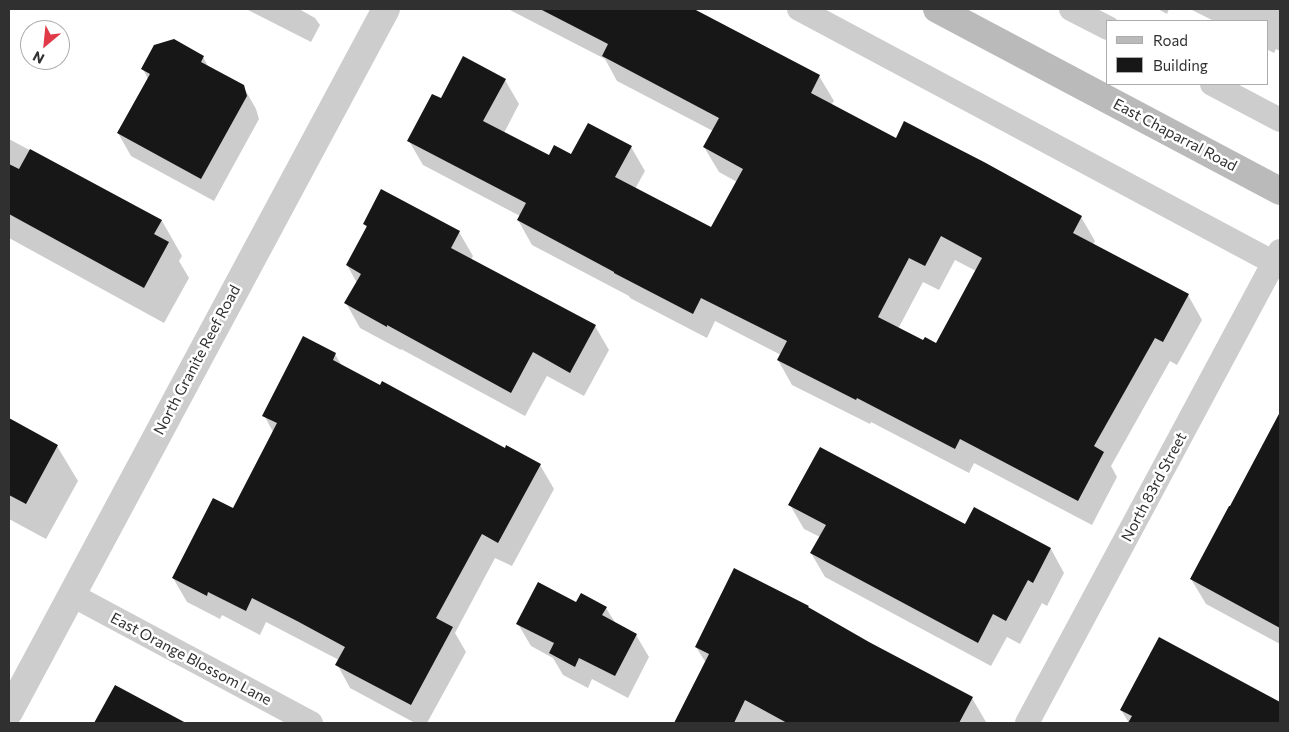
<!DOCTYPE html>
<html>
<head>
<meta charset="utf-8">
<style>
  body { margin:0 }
  #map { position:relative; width:1289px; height:732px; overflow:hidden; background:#fff; font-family:Commissioner,sans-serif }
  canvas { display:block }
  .frame { position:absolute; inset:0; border:10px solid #303030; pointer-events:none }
  .legend { position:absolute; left:1106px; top:20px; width:162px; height:65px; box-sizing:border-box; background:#fff; border:1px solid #acacac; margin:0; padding:6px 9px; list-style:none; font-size:15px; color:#303030 }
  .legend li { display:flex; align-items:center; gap:10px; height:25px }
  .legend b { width:25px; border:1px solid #acacac }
  .north { position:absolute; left:20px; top:20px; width:50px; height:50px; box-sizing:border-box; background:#fff; border:1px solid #acacac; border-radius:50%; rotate:208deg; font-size:14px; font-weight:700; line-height:20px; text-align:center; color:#303030 }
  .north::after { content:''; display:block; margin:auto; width:18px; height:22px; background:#e03a49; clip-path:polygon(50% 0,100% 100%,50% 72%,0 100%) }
</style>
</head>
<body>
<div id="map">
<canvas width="1289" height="732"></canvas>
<div class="frame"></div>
<ul class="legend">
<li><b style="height:6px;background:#bababa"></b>Road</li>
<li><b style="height:14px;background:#171717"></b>Building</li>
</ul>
<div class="north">N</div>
</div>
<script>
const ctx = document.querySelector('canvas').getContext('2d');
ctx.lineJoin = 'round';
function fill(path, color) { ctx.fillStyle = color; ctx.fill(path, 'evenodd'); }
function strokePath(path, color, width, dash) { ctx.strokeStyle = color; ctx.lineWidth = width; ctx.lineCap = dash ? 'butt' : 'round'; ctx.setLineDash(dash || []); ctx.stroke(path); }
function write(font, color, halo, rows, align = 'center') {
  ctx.font = font + ' Commissioner,sans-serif'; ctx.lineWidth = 5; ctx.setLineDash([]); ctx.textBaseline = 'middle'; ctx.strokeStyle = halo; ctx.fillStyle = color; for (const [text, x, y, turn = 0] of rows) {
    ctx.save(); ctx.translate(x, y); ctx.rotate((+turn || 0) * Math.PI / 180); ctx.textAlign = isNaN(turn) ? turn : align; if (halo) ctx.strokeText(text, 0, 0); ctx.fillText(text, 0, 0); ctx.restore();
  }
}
const shadow = new Path2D(`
  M 246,9 L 299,9 L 315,18 L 320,25 L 311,42 Z
  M 508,9 L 691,9 L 819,76 L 834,101 L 831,105 L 896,140 L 1081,217 L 1095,241 L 1093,245 L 1188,295 L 1202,320 L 1177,365 L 1170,361 L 1111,466 L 1117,477 L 1092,525 L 974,463 L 969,473 L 871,422 L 870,424 L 792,385 L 778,360 L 781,355 L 715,321 L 707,338 L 630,298 L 629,296 L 532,245 L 518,220 L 520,216 L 423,165 L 409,141 L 441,100 L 505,80 L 519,104 L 504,133 L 549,157 L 572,155 L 631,147 L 645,171 L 635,189 L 711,229 L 737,182 L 719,172 L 704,147 L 713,131 L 617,81 L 605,59 ZM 955,260 L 976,271 L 937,344 L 924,342 L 898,329 L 923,282 L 939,290 Z
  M 1158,9 L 1169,9 L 1167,14 Z
  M 1190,9 L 1280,9 L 1280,51 L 1276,49 L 1274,53 L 1268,50 L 1268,21 L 1211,21 L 1212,20 Z
  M 203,57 L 209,68 L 243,86 L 256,109 L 259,119 L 214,201 L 131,156 L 118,133 L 148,79 L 143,69 Z
  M 9,139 L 162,221 L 182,256 L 179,261 L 189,278 L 164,323 L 9,238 Z
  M 364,224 L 459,232 L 473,256 L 471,260 L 595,326 L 609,350 L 584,396 L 547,376 L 525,416 L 401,349 L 401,350 L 360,328 L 346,303 L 357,283 L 347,265 L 367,228 Z
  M 335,354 L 342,366 L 506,450 L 540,465 L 554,489 L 512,566 L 495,558 L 455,633 L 466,652 L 427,723 L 415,723 L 350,688 L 337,664 L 339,660 L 266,622 L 260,635 L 222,615 L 220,619 L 187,602 L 173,578 L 233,510 L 273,432 L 264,415 Z
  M 1280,415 L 1280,644 L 1206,604 L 1191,579 L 1231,508 Z
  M 9,419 L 57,446 L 78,481 L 46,539 L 9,519 Z
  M 790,505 L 965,526 L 974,508 L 1051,549 L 1064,573 L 1047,606 L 1042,603 L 1020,644 L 1007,637 L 991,666 L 825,577 L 811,553 L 820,537 L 804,529 Z
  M 577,604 L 606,608 L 616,624 L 636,635 L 649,657 L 628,698 L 592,679 L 588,688 L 563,675 L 553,658 L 531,646 L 518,624 Z
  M 1160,638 L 1280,703 L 1280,723 L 1129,723 L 1121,710 Z
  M 868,643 L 972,698 L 986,722 L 985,723 L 675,723 L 706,663 L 696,647 Z
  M 116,686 L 183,723 L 96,723 Z`);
const building = new Path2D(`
  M 540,9 L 694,9 L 820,75 L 811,93 L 896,138 L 904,121 L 984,162 L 1082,216 L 1073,233 L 1189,294 L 1163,342 L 1155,338 L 1094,446 L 1104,452 L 1078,501 L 960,439 L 955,449 L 857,398 L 856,400 L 777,360 L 787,341 L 701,298 L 693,314 L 614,273 L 614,272 L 517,220 L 526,203 L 407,141 L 432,94 L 441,98 L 463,56 L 506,79 L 483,121 L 549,155 L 554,145 L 571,154 L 588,123 L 632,146 L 615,177 L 711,227 L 743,169 L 703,147 L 719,118 L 602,56 L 608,44 ZM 941,236 L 982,258 L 936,343 L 925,337 L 923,340 L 878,317 L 909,258 L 925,266 Z
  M 174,39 L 204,56 L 201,62 L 244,85 L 247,96 L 201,179 L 117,133 L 150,74 L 141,69 L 154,45 Z
  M 30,149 L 162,220 L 154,234 L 169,242 L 144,288 L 9,214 L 9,164 L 19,169 Z
  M 381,189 L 460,231 L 451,248 L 596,325 L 570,373 L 533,352 L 511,393 L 387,325 L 387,327 L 344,303 L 361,274 L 346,265 L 367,226 L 363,224 Z
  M 303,336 L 336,353 L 333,360 L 380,385 L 382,381 L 505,448 L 506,445 L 541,464 L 498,543 L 482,534 L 436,618 L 453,627 L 411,705 L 335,665 L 345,647 L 297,621 L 252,598 L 246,611 L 208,592 L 207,596 L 172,578 L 213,498 L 233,508 L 277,423 L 262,416 Z
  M 1280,412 L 1280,628 L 1190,579 L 1229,506 L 1230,506 Z
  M 9,418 L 58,445 L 26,504 L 9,495 Z
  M 820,447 L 965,524 L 974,507 L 1051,548 L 1033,583 L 1028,580 L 1006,621 L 993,614 L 978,643 L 810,553 L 826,525 L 788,505 Z
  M 734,568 L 809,606 L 808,607 L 869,642 L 973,697 L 959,723 L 787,723 L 745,700 L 734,723 L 674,723 L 709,654 L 695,647 Z
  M 538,582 L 576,602 L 581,593 L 607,607 L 602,615 L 637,634 L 615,676 L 579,658 L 575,667 L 549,653 L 554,643 L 516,624 Z
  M 1159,637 L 1280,702 L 1280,723 L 1128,723 L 1132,716 L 1120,710 Z
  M 115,685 L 186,723 L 94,723 Z`);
const minor = new Path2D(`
  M 799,9 L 1280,266
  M 1071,9 L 1108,28
  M 1212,84 L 1280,120
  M 72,595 L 311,723
  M 1027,723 L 1280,251`);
const tertiary = new Path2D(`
  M 9,712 L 386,9`);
const secondary = new Path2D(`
  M 937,9 L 1280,191`);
const streetNames = [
  ["East Chaparral Road",1175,135,28],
  ["North Granite Reef Road",197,360,-62],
  ["North 83rd Street",1154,487,-62],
  ["East Orange Blossom Lane",191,659,28]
];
fill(shadow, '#0003');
fill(building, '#171717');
strokePath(minor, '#cdcdcd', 24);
strokePath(tertiary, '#cdcdcd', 28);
strokePath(secondary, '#bababa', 28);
write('15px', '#303030', '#fff', streetNames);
</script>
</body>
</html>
